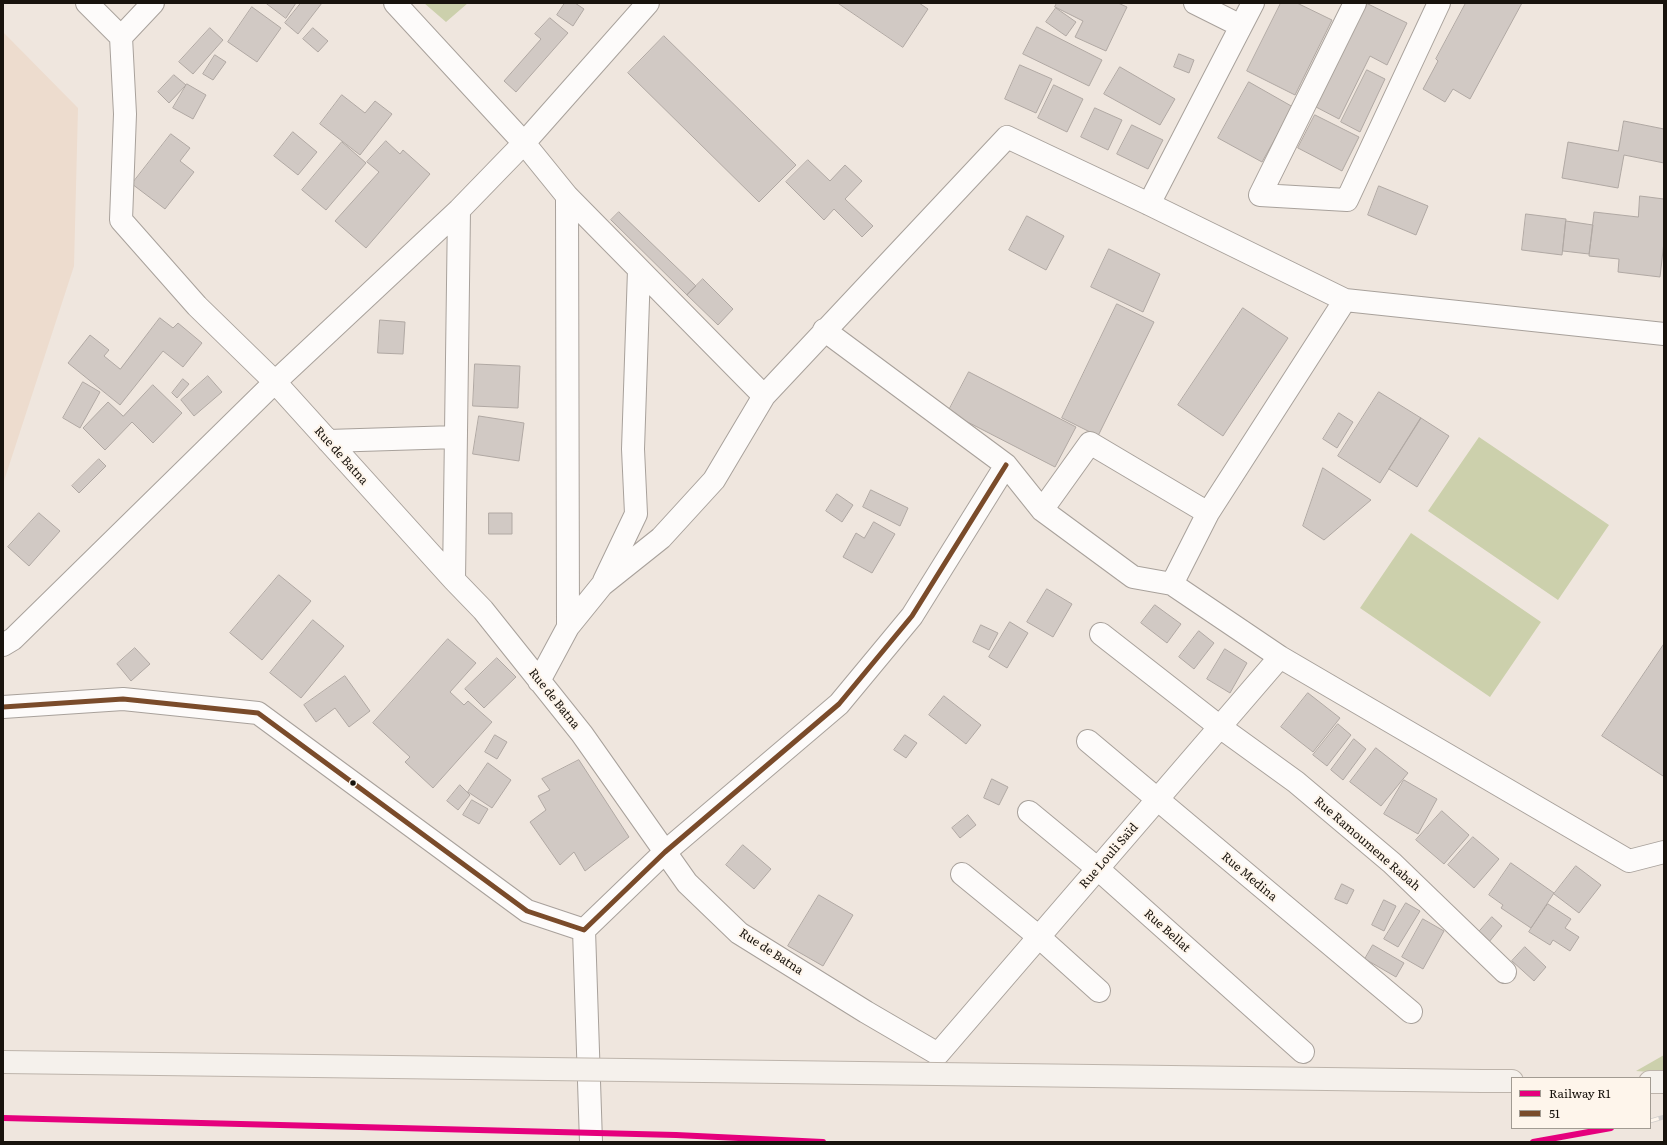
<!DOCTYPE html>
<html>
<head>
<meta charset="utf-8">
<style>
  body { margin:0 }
  #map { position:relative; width:1667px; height:1145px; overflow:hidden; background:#efe6de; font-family:Literata,serif }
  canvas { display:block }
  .frame { position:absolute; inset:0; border:4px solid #18130d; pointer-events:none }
  .legend { position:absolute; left:1511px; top:1077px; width:140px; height:52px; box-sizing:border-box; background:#fef5eb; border:1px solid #a29b92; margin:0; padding:5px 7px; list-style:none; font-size:12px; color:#18130d }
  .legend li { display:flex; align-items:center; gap:8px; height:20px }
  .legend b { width:20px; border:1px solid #a29b92 }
</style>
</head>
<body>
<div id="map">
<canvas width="1667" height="1145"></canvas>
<div class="frame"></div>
<ul class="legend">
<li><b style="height:5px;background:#e5007d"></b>Railway R1</li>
<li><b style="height:5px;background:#7a4b2a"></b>51</li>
</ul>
</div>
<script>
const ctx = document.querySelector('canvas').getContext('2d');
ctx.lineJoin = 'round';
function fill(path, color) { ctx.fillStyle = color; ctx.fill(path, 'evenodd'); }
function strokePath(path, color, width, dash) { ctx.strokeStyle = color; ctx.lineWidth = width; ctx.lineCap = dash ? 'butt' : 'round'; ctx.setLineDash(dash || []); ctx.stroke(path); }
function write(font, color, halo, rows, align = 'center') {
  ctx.font = font + ' Literata,serif'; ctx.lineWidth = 4; ctx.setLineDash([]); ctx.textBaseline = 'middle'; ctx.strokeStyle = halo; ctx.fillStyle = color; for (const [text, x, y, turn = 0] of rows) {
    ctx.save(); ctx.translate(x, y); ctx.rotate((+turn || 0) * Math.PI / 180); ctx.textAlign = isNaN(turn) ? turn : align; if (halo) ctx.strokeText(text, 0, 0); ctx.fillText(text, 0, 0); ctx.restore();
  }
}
const built = new Path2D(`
  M 3,32 L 78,108 L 74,266 L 3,484 Z`);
const green = new Path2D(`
  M 424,3 L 468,3 L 446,22 Z
  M 1479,437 L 1609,525 L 1558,600 L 1428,511 Z
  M 1411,533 L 1541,622 L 1490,697 L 1360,608 Z
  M 1664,1055 L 1664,1073 L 1636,1071 Z`);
const building = new Path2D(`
  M 266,3 L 296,3 L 286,18 Z
  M 301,3 L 322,3 L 298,34 L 285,23 Z
  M 565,3 L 575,3 L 584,9 L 573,26 L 557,15 Z
  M 838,3 L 919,3 L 928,9 L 903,47 Z
  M 1057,3 L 1118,3 L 1127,7 L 1106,51 L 1075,37 L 1083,21 L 1055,7 Z
  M 1281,3 L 1297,3 L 1332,20 L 1295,95 L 1247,71 Z
  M 1366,3 L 1407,23 L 1387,65 L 1370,56 L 1339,119 L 1316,107 Z
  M 1466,3 L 1522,3 L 1470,99 L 1453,89 L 1445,102 L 1423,89 L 1438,61 L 1436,59 Z
  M 252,7 L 281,28 L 257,62 L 228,42 Z
  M 1056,8 L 1076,22 L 1066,36 L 1046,22 Z
  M 550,18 L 568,33 L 516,92 L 504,81 L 541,39 L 535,34 Z
  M 1037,27 L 1102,60 L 1089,86 L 1023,54 Z
  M 210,28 L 223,40 L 193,74 L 179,62 Z
  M 313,28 L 328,41 L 318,52 L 303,39 Z
  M 664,36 L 796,165 L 759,202 L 628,73 Z
  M 1179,54 L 1194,60 L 1189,73 L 1174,67 Z
  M 215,55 L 226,62 L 213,80 L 203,74 Z
  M 1020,65 L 1052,79 L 1036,113 L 1005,99 Z
  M 1120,67 L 1175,99 L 1160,125 L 1104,94 Z
  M 1367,70 L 1385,79 L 1360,132 L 1341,122 Z
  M 174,75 L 186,85 L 169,103 L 158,92 Z
  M 1249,82 L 1293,107 L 1262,162 L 1218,138 Z
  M 187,84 L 206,95 L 193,119 L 173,108 Z
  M 1054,85 L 1083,99 L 1067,132 L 1038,118 Z
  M 342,95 L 365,113 L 375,101 L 392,114 L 360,155 L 320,124 Z
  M 1095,108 L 1122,120 L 1108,150 L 1081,137 Z
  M 1315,115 L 1359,137 L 1342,171 L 1298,148 Z
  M 1624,121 L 1664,129 L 1664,163 L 1624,155 L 1618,188 L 1562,178 L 1568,142 L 1618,151 Z
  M 1132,125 L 1163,140 L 1148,169 L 1117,154 Z
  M 293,132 L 317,152 L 298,175 L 274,156 Z
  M 171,134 L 190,148 L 180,161 L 194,172 L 165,209 L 132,184 Z
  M 386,141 L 400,154 L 403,150 L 430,174 L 366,248 L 335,221 L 379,172 L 367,162 Z
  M 342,142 L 366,163 L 326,210 L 302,190 Z
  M 808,160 L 830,181 L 845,165 L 862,181 L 845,199 L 873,226 L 862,237 L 834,209 L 824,220 L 786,182 Z
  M 1379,186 L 1428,206 L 1416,235 L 1368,215 Z
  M 1640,196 L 1664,199 L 1664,242 L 1660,277 L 1618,272 L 1619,259 L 1589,256 L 1594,212 L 1638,217 Z
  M 619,212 L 696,286 L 687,295 L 611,220 Z
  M 1526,214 L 1566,219 L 1562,255 L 1522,250 Z
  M 1027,216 L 1064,236 L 1046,270 L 1009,250 Z
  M 1566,221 L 1593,225 L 1589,254 L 1563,251 Z
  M 1109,249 L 1160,274 L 1143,312 L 1091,287 Z
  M 703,279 L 733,309 L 718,325 L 687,295 Z
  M 1117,304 L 1154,322 L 1098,436 L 1062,418 Z
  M 1243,308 L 1288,338 L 1223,436 L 1178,405 Z
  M 160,318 L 173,328 L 178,323 L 202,343 L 183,367 L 163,351 L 120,405 L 68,363 L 90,335 L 109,350 L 104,356 L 120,369 Z
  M 380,320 L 405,322 L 403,354 L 378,353 Z
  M 475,364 L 520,366 L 518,408 L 473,406 Z
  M 969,372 L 1076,427 L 1055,467 L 948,412 Z
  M 208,376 L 222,392 L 194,416 L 181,400 Z
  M 183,379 L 189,384 L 177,398 L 172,393 Z
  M 83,382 L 100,392 L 80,428 L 63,418 Z
  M 153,385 L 182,413 L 153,443 L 132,422 L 105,450 L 83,428 L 108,402 L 123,416 Z
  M 1379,392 L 1421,418 L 1380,483 L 1338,456 Z
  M 1339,413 L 1353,422 L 1337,448 L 1323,439 Z
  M 479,416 L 524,423 L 519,461 L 473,454 Z
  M 1421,418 L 1449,436 L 1417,487 L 1389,469 Z
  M 99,459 L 106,466 L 79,493 L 72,486 Z
  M 1323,468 L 1371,500 L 1324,540 L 1303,526 Z
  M 871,490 L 908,508 L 900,526 L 863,507 Z
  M 837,494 L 853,505 L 842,522 L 826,511 Z
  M 39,513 L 60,531 L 29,566 L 8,547 Z
  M 489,513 L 512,513 L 512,534 L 489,534 Z
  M 874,522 L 895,534 L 872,573 L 843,557 L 856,533 L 864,538 Z
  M 279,575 L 311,601 L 262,660 L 230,633 Z
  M 1047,589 L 1072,604 L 1053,637 L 1027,622 Z
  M 1155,605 L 1181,624 L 1167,643 L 1141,623 Z
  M 313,620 L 344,646 L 301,698 L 270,673 Z
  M 1010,622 L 1028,633 L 1007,668 L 989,657 Z
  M 981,625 L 998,633 L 989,650 L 973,642 Z
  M 1199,631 L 1214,643 L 1194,669 L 1179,657 Z
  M 448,639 L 476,663 L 450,692 L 464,705 L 468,701 L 492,722 L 433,788 L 405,762 L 410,757 L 373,723 Z
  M 1664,644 L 1664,774 L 1663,776 L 1602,736 Z
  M 135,648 L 150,664 L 131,681 L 117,664 Z
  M 1225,649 L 1247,663 L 1230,693 L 1207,679 Z
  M 497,658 L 516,677 L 484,708 L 465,689 Z
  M 345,676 L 370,711 L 349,727 L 335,708 L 316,722 L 304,705 Z
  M 1308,693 L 1340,718 L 1313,752 L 1281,727 Z
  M 944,696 L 981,725 L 966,744 L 929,715 Z
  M 1338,724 L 1351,735 L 1327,766 L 1313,755 Z
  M 495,735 L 507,742 L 497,759 L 485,752 Z
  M 905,735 L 917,743 L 906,758 L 894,750 Z
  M 1354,739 L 1366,749 L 1343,780 L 1331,770 Z
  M 1376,748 L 1408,773 L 1381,806 L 1350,782 Z
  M 579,760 L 629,837 L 585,871 L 574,852 L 560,865 L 530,822 L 546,810 L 538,796 L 550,790 L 542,779 Z
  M 488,763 L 511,780 L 492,808 L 468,792 Z
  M 992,779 L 1008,787 L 999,805 L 984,798 Z
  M 1404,780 L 1437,799 L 1418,834 L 1384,814 Z
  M 460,785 L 470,795 L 458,810 L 447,801 Z
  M 472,800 L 488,809 L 479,824 L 463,815 Z
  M 1442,811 L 1469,835 L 1444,864 L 1416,840 Z
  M 968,815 L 976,825 L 960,838 L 952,828 Z
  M 1473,837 L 1499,859 L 1474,888 L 1448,865 Z
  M 743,845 L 771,869 L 754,889 L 726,865 Z
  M 1511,863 L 1554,893 L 1531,928 L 1501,908 L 1503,905 L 1489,895 Z
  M 1576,866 L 1601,885 L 1579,913 L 1554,894 Z
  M 1342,884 L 1354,890 L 1347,904 L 1335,899 Z
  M 819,895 L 853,915 L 823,966 L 788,946 Z
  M 1384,900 L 1396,906 L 1384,931 L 1372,925 Z
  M 1406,903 L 1420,911 L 1398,947 L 1384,939 Z
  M 1548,904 L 1571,919 L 1565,928 L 1579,937 L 1570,951 L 1553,940 L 1550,945 L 1529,932 Z
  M 1492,917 L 1502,926 L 1489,942 L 1478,933 Z
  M 1423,919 L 1444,931 L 1423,969 L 1402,957 Z
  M 1373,945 L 1404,963 L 1396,977 L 1365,959 Z
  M 1525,947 L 1546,967 L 1534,981 L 1512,961 Z`);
const minor = new Path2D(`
  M 87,3 L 121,37 L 125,114 L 121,220 L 197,306 L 275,382 L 454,580 L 483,610 L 582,734 L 687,883 L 739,933 L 866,1012 L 938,1054 L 1280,657
  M 395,3 L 524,143 L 567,196 L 764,396
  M 1195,3 L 1241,26
  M 1355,3 L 1260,195 L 1347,200 L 1439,3
  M 121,37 L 153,3
  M 567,196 L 568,627
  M 1149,204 L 1253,3
  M 1345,300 L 1208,513 L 1172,584 L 1280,657 L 1629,861 L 1664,852
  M 824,330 L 1006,465 L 1042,510 L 1133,577 L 1172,584
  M 328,441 L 456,437
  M 1042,510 L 1090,443 L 1208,513
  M 454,580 L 459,210
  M 604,581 L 636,514 L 633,449 L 639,270
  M 1101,634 L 1220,727 L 1296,782 L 1392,863 L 1505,972
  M 3,645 L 13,639 L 275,382 L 459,210 L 524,143 L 648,3
  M 539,681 L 568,627 L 602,585 L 661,538 L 714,480 L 764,396 L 1007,137 L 1149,204 L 1345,300 L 1664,334
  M 3,707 L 123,699 L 258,713 L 527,911 L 584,930 L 665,852 L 839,704 L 912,616 L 1006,465
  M 1088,741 L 1411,1012
  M 1029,812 L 1098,869 L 1303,1052
  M 962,874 L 1039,937 L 1099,991
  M 584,930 L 591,1142`);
const major = new Path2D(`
  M 1482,1081 L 1512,1081
  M 1650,1082 L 1664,1082`);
const rail = new Path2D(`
  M 3,1118 L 676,1135 L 823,1142
  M 1650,1121 L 1664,1117
  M 1533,1142 L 1611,1128`);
const majorBridge = new Path2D(`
  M 3,1062 L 1482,1081`);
const bus1 = new Path2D(`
  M 3,707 L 123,699 L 258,713 L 527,911 L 584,930 L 665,852 L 839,704 L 912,616 L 1006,465`);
const rail1 = new Path2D(`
  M 3,1118 L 676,1135 L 823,1142
  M 1533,1142 L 1611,1128`);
const markers = [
  [353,783,3.5,"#18130d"]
];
const streetNames = [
  ["Rue de Batna",341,456,48],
  ["Rue de Batna",554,699,51],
  ["Rue Ramoumene Rabah",1367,844,41],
  ["Rue Louli Saïd",1109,856,-49],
  ["Rue Medina",1249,877,40],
  ["Rue Bellat",1167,931,42],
  ["Rue de Batna",771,952,33]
];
fill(built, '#eddcce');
fill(green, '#ccd0ac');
fill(building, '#d1c9c4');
strokePath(building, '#b0a8a3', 1);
strokePath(minor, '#a8a19b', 24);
strokePath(major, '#bdb4ab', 24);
strokePath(minor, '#fdfbfa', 22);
strokePath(major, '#f5f1ec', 22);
strokePath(rail, '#d0cdcb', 4.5);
strokePath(rail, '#fef5eb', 3, [9]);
strokePath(majorBridge, '#bdb4ab', 24, []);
strokePath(majorBridge, '#f5f1ec', 22);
strokePath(bus1, '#7a4b2a', 5);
strokePath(rail1, '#e5007d', 6);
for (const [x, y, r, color] of markers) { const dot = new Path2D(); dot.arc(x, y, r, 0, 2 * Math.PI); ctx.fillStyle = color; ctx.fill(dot); strokePath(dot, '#fef5eb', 1.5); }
write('12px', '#18130d', '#fef5eb', streetNames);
</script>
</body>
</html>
